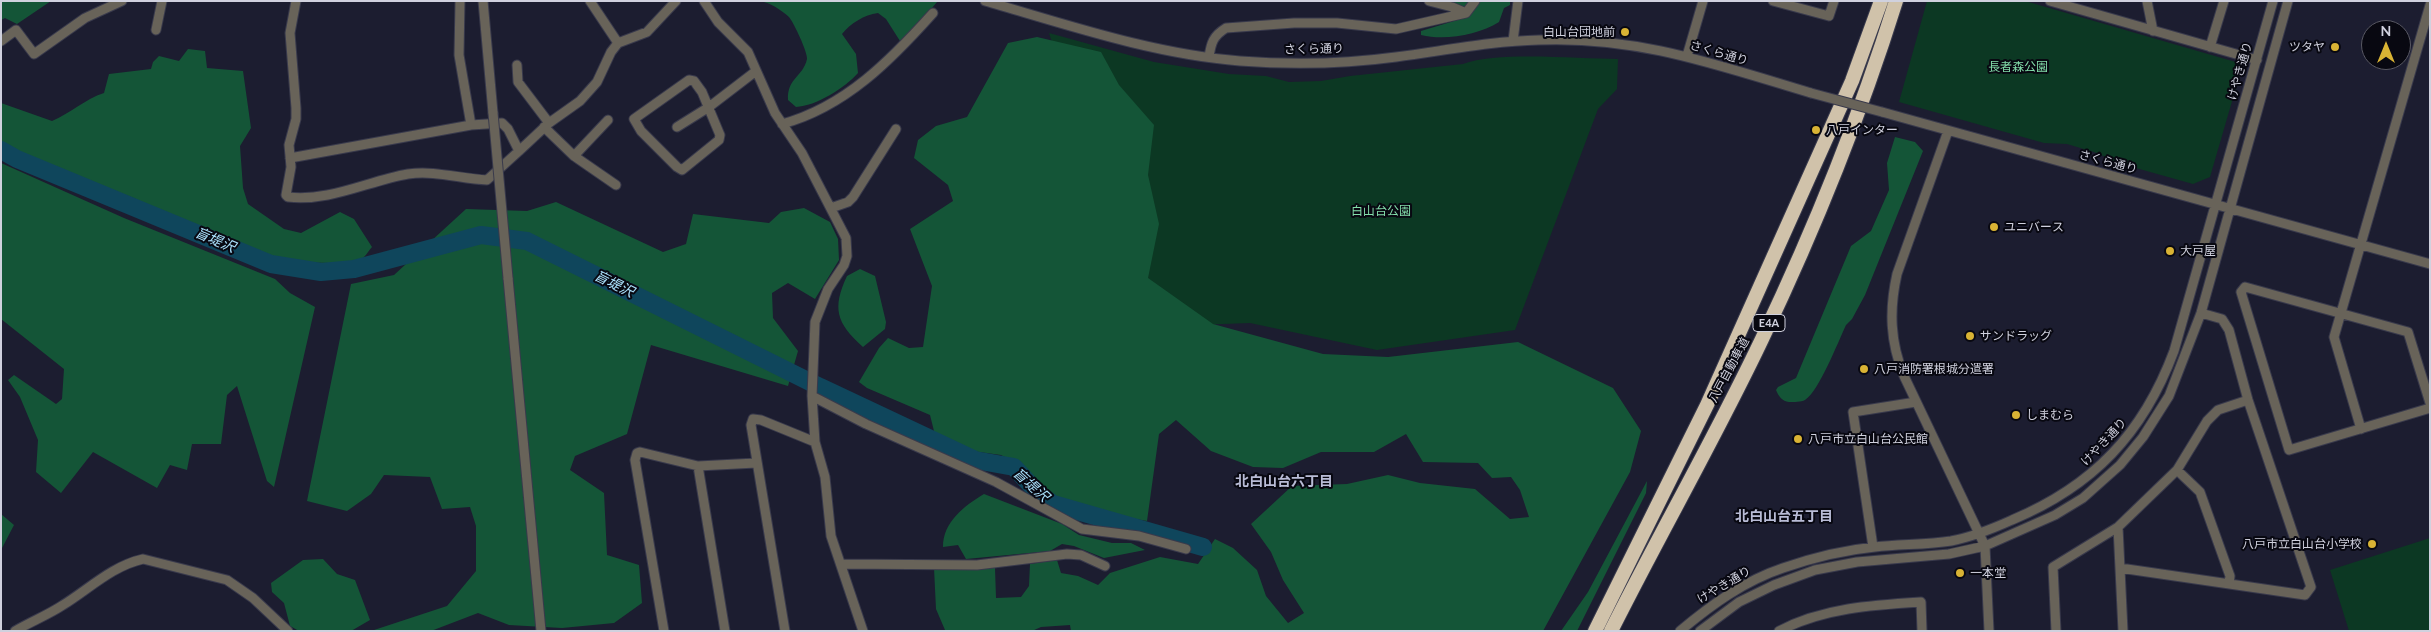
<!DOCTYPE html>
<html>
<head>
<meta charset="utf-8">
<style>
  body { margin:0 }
  #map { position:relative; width:2431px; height:632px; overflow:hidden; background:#1c1d30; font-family:Lato,sans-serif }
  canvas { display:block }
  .frame { position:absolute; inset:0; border:2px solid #d0d1de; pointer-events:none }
  .north { position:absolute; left:2361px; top:20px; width:50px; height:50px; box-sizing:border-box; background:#080811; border:1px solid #585863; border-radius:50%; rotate:0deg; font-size:14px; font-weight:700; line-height:20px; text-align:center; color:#d0d1de }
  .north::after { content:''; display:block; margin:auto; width:18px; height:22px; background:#d9b334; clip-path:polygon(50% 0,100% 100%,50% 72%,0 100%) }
</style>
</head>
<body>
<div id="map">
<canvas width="2431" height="632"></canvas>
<div class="frame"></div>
<div class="north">N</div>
</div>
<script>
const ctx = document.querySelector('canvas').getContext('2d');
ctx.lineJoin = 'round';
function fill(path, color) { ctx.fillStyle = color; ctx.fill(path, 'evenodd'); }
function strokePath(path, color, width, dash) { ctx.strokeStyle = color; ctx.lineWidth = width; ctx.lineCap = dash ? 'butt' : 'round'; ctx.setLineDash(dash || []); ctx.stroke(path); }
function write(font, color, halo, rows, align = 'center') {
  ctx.font = font + ' Lato,"Noto Sans JP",sans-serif'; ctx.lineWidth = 4; ctx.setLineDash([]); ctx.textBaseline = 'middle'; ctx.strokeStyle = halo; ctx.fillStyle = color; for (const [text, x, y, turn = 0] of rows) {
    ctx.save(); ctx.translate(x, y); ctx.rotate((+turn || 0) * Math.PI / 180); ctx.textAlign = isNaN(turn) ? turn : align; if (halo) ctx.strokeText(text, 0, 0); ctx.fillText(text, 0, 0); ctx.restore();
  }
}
const green = new Path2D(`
  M 1927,1 L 2025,1 L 2239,63 L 2242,67 L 2210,177 L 2193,184 L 2118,163 L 2097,153 L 2067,144 L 2044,143 L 1899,102 Z
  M 1049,33 L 1154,62 L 1229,74 L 1266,76 L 1289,82 L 1321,81 L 1350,76 L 1463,64 C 1498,51 1578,59 1618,59 L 1617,89 L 1598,109 L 1515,330 L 1377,350 L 1250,323 L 1141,327 Z
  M 2430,538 L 2430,631 L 2349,631 L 2330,570 Z`);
const forest = new Path2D(`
  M 1,1 L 51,1 L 17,24 L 5,18 L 1,20 Z
  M 759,1 L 934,1 L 937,2 L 910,34 L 900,41 L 886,19 L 878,13 C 864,15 851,23 842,34 L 856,54 L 858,73 C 845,88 816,106 796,107 L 788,100 C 787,78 803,77 807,59 C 808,53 794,23 789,17 C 781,10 770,2 759,1 Z
  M 1441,1 L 1510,1 L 1510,5 L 1504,8 L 1499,22 C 1478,35 1445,41 1421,35 L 1421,31 L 1464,18 L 1471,13 L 1463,7 Z
  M 1037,37 L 1101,52 L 1119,85 L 1154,125 L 1148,175 L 1159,224 L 1148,278 L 1213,324 L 1323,354 L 1388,357 L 1518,342 L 1613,388 L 1641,431 L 1630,472 L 1543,631 L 1071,631 L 1070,625 L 1041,627 L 1032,631 L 945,630 L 936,609 L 934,568 L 995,568 L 996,598 L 1021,597 L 1029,586 L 1030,564 L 1057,560 L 1061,573 L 1078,576 L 1098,585 L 1110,573 L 1160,557 L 1198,564 L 1215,539 L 1233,548 L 1257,570 L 1266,596 L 1288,623 L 1304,613 L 1283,580 L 1271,552 L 1251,524 L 1292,486 L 1347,484 L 1388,475 L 1420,483 L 1475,489 L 1510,519 L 1529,517 L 1520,490 L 1511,477 L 1492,478 L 1478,463 L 1423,462 L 1406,434 L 1374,452 L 1321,452 L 1283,468 L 1253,467 L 1211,451 L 1176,420 L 1159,434 L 1147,521 L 1102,513 L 1053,497 L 1021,466 L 1001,455 L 972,451 L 935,435 L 930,415 L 867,388 L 859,382 L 879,348 L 888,338 L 909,348 L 923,347 L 932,286 L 910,229 L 953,201 L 948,185 L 914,158 L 918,140 L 936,126 L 967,117 L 1008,43 Z
  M 188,49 L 205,51 L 207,68 L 243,71 L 251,128 L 240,146 L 243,188 L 248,204 L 284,229 L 301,233 L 340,212 L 354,219 L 372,247 C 368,251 365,258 359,261 C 351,264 342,263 333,263 C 268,264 207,233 148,209 L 136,199 L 24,156 L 1,144 L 1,103 L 52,121 C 71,113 85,99 104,93 L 109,74 L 151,69 L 153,62 L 159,56 L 179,61 Z
  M 1895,137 L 1915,142 L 1923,151 L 1865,295 L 1852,319 L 1846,325 C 1838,342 1819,391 1805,400 C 1801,402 1794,402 1789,402 C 1782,401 1779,397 1776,390 L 1778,387 L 1796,378 L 1851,246 L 1871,231 L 1889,190 L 1887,163 Z
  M 1,163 L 124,218 L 275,279 L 290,293 L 315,307 L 274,487 L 267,481 L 237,386 L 227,395 L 221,444 L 192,444 L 187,470 L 170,465 L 157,488 L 93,452 L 61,493 L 36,472 L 38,440 L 20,397 L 8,380 L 14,375 L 56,404 L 62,399 L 64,369 L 1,319 Z
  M 556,202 L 663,252 L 686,244 L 693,214 L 769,223 L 781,212 L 804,208 L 830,222 L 838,239 L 839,260 L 815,299 L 788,283 L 772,293 L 773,318 L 798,351 L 788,386 L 651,345 L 627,434 L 575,456 L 570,470 L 604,493 L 607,555 L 639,565 L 642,603 L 614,623 L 562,628 L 509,625 L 478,613 L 431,631 L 371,631 L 447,606 L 476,571 L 476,526 L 470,507 L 442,509 L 430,477 L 384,475 L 371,494 L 347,511 L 307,501 L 351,284 L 394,275 L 466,209 L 527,211 Z
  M 860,269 L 875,276 L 886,322 L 885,329 L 863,347 C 836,323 832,308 847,276 Z
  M 1647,481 L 1646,493 L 1577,631 L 1561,631 L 1588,592 Z
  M 984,494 L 1062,524 L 1079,535 L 1112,543 L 1131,543 L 1145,550 L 1104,558 L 1074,546 L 1062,544 L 1050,551 L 966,559 L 958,545 L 943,547 C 943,522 964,506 984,494 Z
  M 1,514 L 14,525 L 1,550 Z
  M 323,559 L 337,574 L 355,580 L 370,620 L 351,631 L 299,631 L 290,626 L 284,603 L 272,592 L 271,583 L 303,560 Z`);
const river = new Path2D(`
  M 1,150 L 17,159 L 271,264 L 321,272 L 354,269 L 481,235 L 527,241 L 820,387 L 975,460 L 1014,467 L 1040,495 L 1053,504 L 1203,547`);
const minor = new Path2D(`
  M 296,1 L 290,33 L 296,108 L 296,119 L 289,145 L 291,167 L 286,195 L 288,197 C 329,202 368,181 408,174 C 435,170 461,179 487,180 L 519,151
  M 460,1 L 459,55 L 471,125
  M 483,1 L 493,113
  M 590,1 L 618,43
  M 704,1 L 718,22 L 748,52 L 775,113 L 802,153 L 846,238 L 847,256 L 844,265 L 828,289 L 815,322 L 812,396 L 815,442 L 825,477 L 831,536 L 863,631
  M 985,1 C 1068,25 1153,54 1240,61 C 1292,65 1344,64 1396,57 C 1443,51 1491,41 1539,40 C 1638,36 1717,65 1811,93
  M 1429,1 L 1452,7 L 1466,13
  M 1773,1 L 1829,16 L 1834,1
  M 2050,1 L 2257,60
  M 2147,1 L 2153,31
  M 156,30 L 162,1
  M 1,41 L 16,30 L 34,54 L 85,18 L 122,1
  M 1513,41 L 1518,1
  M 2210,47 L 2224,1
  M 1687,56 L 1703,1
  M 1209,57 C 1211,43 1213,36 1226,28 L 1294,23 L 1337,23 L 1396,29 L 1466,13 L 1475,1
  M 517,65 L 518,82 L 549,123
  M 689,80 L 694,81 L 702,92 L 720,135 L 719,140 L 682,170 L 677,167 L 641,131 L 634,119 Z
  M 1882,112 L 2430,264
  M 782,124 C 845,107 891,60 933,13
  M 544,127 L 574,156 L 616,185
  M 677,127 L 709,107 L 756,71
  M 1948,131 L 1897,274 C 1889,310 1890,342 1904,376 L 1985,546 L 1989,631
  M 574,156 L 608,120
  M 290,158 L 471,125 L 502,123 L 508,129 L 519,151 L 549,123 L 580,101 L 597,82 L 611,52 L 618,43 L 647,32 L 676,1
  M 831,208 L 848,202 L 853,197 L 896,129
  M 508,278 L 541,631
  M 812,396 L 866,424 L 996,482 L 1082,529 L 1139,536 L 1186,549
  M 2430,403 L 2408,332 L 2245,287 L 2241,292 L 2289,450 L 2430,408
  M 2361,429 L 2334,337 L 2430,5
  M 698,466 L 725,631
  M 2177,470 L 2200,492 L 2230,576 L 2229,584
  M 2118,527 L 2123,631
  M 1873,547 L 1853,412 L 1916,402
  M 841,564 L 977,565 L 1067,554 L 1081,555 L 1105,566
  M 2120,568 L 2305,595 L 2311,587 L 2248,400 L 2229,330 L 2222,319 L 2201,313
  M 15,631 C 30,622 48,615 63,605 C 89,589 112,566 143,559 L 227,580 L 253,598 L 288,631
  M 664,631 L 635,460 L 637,453 L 640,452 L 698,466 L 756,463
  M 785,631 L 751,425 L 753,419 L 761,420 L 815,442
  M 1680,631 C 1711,605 1744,581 1783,568 C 1812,558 1844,550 1875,547 C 1900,544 1926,545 1951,541 C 1972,537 1992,529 2012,520 C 2093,486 2143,434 2174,351 L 2273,1
  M 1700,631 L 1739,602 L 1774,585 L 1815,570 L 1857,562 L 1949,554 L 1985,546 L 2055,515 L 2083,498 L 2120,465 L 2143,437 L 2169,396 L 2201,313 L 2288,1
  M 1779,631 C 1823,608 1872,605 1921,602 L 1922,631
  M 2056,631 L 2053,567 L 2118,527 L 2177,470 L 2207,421 L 2218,410 L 2248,400`);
const highway = new Path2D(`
  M 1595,631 L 1707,405 L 1852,81 L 1881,1
  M 1611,631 C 1660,533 1715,438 1762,339 C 1814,230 1860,116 1896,1`);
const minorBridge = new Path2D(`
  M 1811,93 L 1882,112
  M 493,113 L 508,278`);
const markers = [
  [1625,32,5,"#d9b334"],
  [2335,47,5,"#d9b334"],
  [1816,130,5,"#d9b334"],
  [1994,227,5,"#d9b334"],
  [2170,251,5,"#d9b334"],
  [1970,336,5,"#d9b334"],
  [1864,369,5,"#d9b334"],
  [2016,415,5,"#d9b334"],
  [1798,439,5,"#d9b334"],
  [2372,544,5,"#d9b334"],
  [1960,573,5,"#d9b334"]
];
const shields = [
  [1769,323,32]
];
const shieldNames = [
  ["E4A",1769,323]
];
const poiNames = [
  ["白山台団地前",1615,32,"right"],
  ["ツタヤ",2325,47,"right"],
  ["八戸インター",1826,130],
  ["ユニバース",2004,227],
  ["大戸屋",2180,251],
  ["サンドラッグ",1980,336],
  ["八戸消防署根城分遣署",1874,369],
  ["しまむら",2026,415],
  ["八戸市立白山台公民館",1808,439],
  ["八戸市立白山台小学校",2362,544,"right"],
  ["一本堂",1970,573]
];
const streetNames = [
  ["さくら通り",1314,49,-1],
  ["さくら通り",1719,53,16],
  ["けやき通り",2240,71,-74],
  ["さくら通り",2108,162,15],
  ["八戸自動車道",1729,370,-62],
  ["けやき通り",2104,442,-47],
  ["けやき通り",1724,585,-31]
];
const parkNames = [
  ["長者森公園",2018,67],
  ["白山台公園",1381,211]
];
const waterNames = [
  ["盲堤沢",215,240,23],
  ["盲堤沢",614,284,26],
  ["盲堤沢",1031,485,42]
];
const neighbourhoodNames = [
  ["北白山台六丁目",1284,481],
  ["北白山台五丁目",1784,516]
];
fill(green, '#0c3823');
fill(forest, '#145537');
strokePath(river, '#0f465c', 18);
strokePath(minor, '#393a4c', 11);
strokePath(highway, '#393a4c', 16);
strokePath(minor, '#686359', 9);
strokePath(highway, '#d0c2aa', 14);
strokePath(minorBridge, '#393a4c', 11, []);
strokePath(minorBridge, '#686359', 9);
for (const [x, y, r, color] of markers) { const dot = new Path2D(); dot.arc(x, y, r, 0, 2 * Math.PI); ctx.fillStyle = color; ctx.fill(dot); strokePath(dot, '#080811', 2); }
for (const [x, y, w] of shields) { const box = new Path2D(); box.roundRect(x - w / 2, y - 8.5, w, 17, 4); ctx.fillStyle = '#080811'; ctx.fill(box); strokePath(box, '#d0d1de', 1); }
write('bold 11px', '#d0d1de', null, shieldNames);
write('12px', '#d0d1de', '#080811', poiNames, 'left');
write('12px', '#d0d1de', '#080811', streetNames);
write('12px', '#84deab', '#080811', parkNames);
write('italic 14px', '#abe2fd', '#080811', waterNames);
write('bold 14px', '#b9bcd6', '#080811', neighbourhoodNames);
</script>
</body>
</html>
